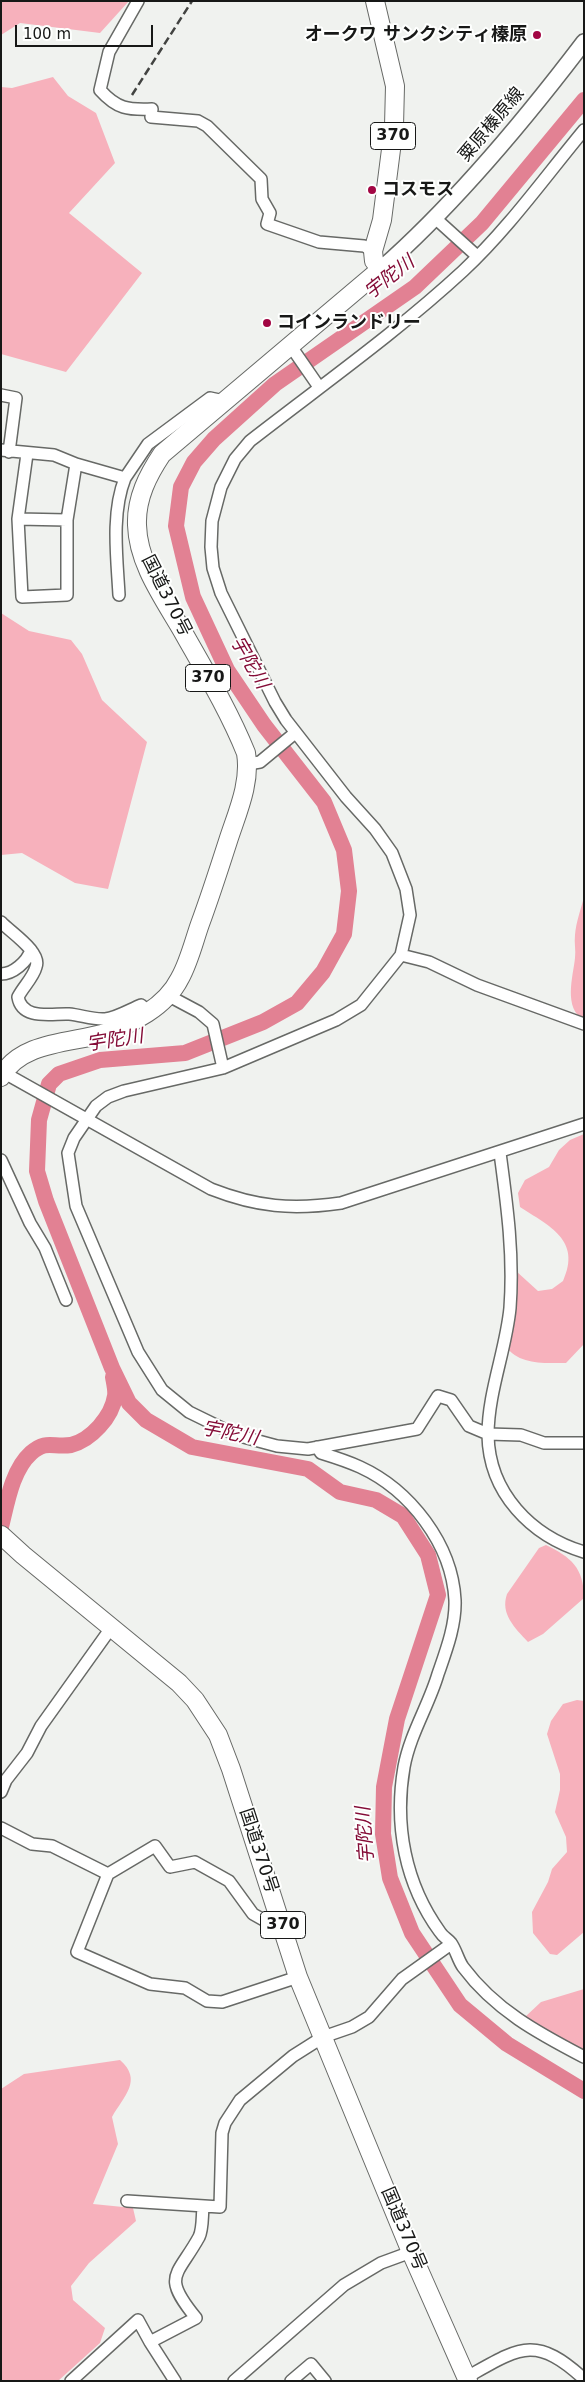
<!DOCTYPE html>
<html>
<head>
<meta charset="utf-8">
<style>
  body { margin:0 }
  #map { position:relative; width:585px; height:2382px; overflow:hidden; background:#f0f2ef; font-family:"DejaVu Sans",sans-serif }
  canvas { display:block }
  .frame { position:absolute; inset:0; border:2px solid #171817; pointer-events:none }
  .scale { position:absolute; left:15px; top:25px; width:138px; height:22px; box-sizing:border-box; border:2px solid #171817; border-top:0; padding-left:6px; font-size:15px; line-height:18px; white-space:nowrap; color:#171817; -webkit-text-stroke:4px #fefffe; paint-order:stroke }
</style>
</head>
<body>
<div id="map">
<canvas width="585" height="2382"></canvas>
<div class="frame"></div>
<div class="scale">100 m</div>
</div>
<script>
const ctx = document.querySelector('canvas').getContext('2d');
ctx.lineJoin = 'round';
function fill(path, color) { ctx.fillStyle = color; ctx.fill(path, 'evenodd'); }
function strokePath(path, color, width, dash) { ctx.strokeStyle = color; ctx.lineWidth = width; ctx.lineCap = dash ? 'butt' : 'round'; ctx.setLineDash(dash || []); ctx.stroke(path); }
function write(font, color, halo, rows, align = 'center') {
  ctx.font = font + ' "DejaVu Sans","Noto Sans JP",sans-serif'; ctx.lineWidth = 4; ctx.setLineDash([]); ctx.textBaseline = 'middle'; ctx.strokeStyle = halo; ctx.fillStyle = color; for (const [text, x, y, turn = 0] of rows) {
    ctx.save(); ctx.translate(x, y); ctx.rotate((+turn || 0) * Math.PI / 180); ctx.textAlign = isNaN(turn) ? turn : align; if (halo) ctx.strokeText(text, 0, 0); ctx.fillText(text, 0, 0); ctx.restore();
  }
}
const green = new Path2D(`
  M 1,1 L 129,1 L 100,33 L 20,23 L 1,35 Z
  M 53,77 L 68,96 L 96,113 L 115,163 L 69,213 L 142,273 L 66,372 L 1,354 L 1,87 L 12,88 Z
  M 1,613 L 29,631 L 71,640 L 82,654 L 102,700 L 147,742 L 108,889 L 75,883 L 22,853 L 1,855 Z
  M 584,897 L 584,1020 C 563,1008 573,977 575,958 C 576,950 574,943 575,935 C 576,922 581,909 584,897 Z
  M 584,1134 L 584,1344 L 566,1363 C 547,1363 521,1365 508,1349 L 516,1271 L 538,1291 L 552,1289 L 563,1281 C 582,1240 549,1226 520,1207 L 518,1193 L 525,1180 L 549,1167 L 559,1150 L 570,1140 Z
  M 546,1545 C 571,1557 584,1568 584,1598 L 543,1634 L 528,1642 C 515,1628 500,1614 507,1594 L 539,1548 Z
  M 577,1700 L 584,1701 L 584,1932 L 557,1955 L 550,1954 L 533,1933 L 532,1912 L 548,1882 L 552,1869 L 567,1852 L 566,1837 L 555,1812 L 560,1790 L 560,1774 L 547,1734 L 551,1721 L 563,1704 Z
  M 584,1989 L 584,2051 L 532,2025 L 525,2017 L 541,2002 Z
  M 120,2060 C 143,2080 124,2096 112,2117 L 118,2144 L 93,2204 L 133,2208 L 136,2221 L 89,2263 L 71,2286 L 73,2300 L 105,2328 L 100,2343 L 58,2381 L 1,2381 L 1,2089 L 24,2074 Z`);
const river = new Path2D(`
  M 584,100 L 482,223 L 415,287 L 275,384 L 214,439 L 194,462 L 181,487 L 176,526 L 193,597 L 227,670 L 264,725 L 324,802 L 344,850 L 349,891 L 344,934 L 323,972 L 297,1003 L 263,1022 L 185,1053 L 100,1060 L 59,1074 L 49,1084 L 39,1120 L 37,1171 L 46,1201 L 112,1368 L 129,1403 L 146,1420 L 192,1447 L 308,1469 L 340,1492 L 376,1500 L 403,1516 L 428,1555 L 438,1595 L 397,1719 L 384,1787 L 383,1834 L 390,1878 L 412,1933 L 460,2005 L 507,2044 L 584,2091
  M 1,1527 C 7,1503 12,1470 31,1453 C 47,1439 53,1448 71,1445 C 91,1440 112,1417 115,1396 C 116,1391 114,1383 113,1377`);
const minor = new Path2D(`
  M 138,1 L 109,52 L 100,90 C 117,109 128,110 152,109 L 151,117 L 198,121 L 207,126 L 261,179 L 262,199 L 270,213 L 267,224 L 319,242 L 364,246 L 373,251
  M 584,130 C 545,177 508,229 463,271 C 397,332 322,385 250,441 L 235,459 L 221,487 L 212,521 L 211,547 L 213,568 L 221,593 L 275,702 L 286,720 L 346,797 L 375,829 L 392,853 L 406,889 L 410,915 L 401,955 L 361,1005 L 336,1020 L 223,1068 L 124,1091 L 108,1097 L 96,1106 L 74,1138 L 68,1153 L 76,1206 L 138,1352 L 162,1390 L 189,1412 L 236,1435 L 277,1446 L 308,1449 L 417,1429 L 438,1396 L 451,1400 L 469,1426 L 488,1434 L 521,1435 L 544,1443 L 584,1443
  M 435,218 L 477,256
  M 290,345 L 319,387
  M 1,395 L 16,398 L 9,452
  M 1,450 L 54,455 L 76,464
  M 18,519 L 27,454
  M 67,520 L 67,595 L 22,597 L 18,519 L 67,520 L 76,464 L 125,478 L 148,444 L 210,398 L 224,401
  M 119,595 C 117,558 111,513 125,478
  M 248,764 L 260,762 L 295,733
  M 1,922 C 10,932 42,952 36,967 C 33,978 23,987 18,997 C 22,1021 53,1013 69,1014 C 81,1015 93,1020 105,1019 C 116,1018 131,1009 141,1005 L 149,1012
  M 401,955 L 429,962 L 477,985 L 584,1024
  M 1,974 C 13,974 27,962 31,950
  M 169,996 L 199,1012 L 213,1024 L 223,1068
  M 1,1071 L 211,1189 C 257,1207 292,1210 341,1203 L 584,1124
  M 500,1153 C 507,1205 514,1255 510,1308 C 506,1350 488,1392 488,1435 C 489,1493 531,1536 584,1552
  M 1,1160 L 30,1223 L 45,1248 L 66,1300
  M 317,1447 L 321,1453 C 334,1457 347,1461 360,1467 C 410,1490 452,1544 455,1600 C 456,1625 446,1651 438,1674 C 429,1705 410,1734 404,1767 C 394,1825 405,1884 440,1932 C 443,1937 448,1939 451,1943 C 456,1950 458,1960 463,1967 C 495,2010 538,2033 584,2057
  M 1,1792 L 6,1780 L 27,1753 L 41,1726 L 111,1628
  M 1,1828 L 32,1844 L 52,1846 L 108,1874
  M 285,1932 L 253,1914 L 229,1881 L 195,1862 L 170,1867 L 155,1846 L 108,1874 L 77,1952 L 150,1984 L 185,1988 L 207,2001 L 222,2002 L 298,1977
  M 127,2201 L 220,2207 L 222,2133 L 225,2123 L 240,2100 L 293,2056 L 323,2037 L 352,2027 L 369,2017 L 402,1979 L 451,1944
  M 150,2342 L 196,2318 C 161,2275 177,2277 199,2237 C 203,2229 202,2216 203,2207
  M 467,2377 C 519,2348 535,2334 584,2379
  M 71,2381 L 138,2320 L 150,2342 L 175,2381
  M 234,2381 L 344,2285 L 381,2263 L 411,2252
  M 291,2381 L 311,2364 L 325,2381`);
const major = new Path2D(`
  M 381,269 C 455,204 524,121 584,42`);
const highway = new Path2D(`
  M 1,1077 C 20,1042 69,1043 102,1034 C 119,1029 133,1022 147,1013 C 161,1004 173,992 180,978 C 189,962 194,941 200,924 C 210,897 219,869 228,841 C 237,813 251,783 246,753 C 229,711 205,671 183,632 C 164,599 138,564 137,525 C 136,498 148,475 162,454 L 381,269 L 374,261 L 373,251 L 382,220 L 394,126 L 395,86 L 375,1
  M 1,1535 L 23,1555 L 179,1683 L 195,1700 L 218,1735 L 231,1769 L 298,1977 L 411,2252 L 468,2381`);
const rail = new Path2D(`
  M 132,95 L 192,1`);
const markers = [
  [537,35,5,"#a20643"],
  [372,190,5,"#a20643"],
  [267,323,5,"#a20643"]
];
const shields = [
  [393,136,45],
  [208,678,45],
  [283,1925,45]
];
const shieldNames = [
  ["370",393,136],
  ["370",208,678],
  ["370",283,1925]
];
const poiNames = [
  ["オークワ サンクシティ榛原",527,35,"right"],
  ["コスモス",382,190],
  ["コインランドリー",277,323]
];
const streetNames = [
  ["粟原榛原線",492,125,-50],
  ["国道370号",166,596,63],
  ["国道370号",258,1851,72],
  ["国道370号",403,2229,67]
];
const waterNames = [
  ["宇陀川",390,278,-38],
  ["宇陀川",249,663,60],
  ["宇陀川",115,1041,-9],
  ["宇陀川",230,1434,11],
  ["宇陀川",366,1835,-94]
];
fill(green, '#f7b1bc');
strokePath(river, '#e28193', 16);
strokePath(minor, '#676966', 14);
strokePath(major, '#676966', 18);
strokePath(highway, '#676966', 20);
strokePath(minor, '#fff', 11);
strokePath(major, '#fff', 15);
strokePath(highway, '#fff', 18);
strokePath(rail, '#424341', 2.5, [8, 4]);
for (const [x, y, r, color] of markers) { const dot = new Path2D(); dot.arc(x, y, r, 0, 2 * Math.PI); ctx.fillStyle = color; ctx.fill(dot); strokePath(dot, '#fefffe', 2); }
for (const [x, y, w] of shields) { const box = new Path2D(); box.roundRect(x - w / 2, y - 13.5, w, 27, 4); ctx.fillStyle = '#fefffe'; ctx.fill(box); strokePath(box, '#171817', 1); }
write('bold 16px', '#171817', null, shieldNames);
write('bold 18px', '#171817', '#fefffe', poiNames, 'left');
write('18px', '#171817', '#fefffe', streetNames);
write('italic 19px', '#840c37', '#fefffe', waterNames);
</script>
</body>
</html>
